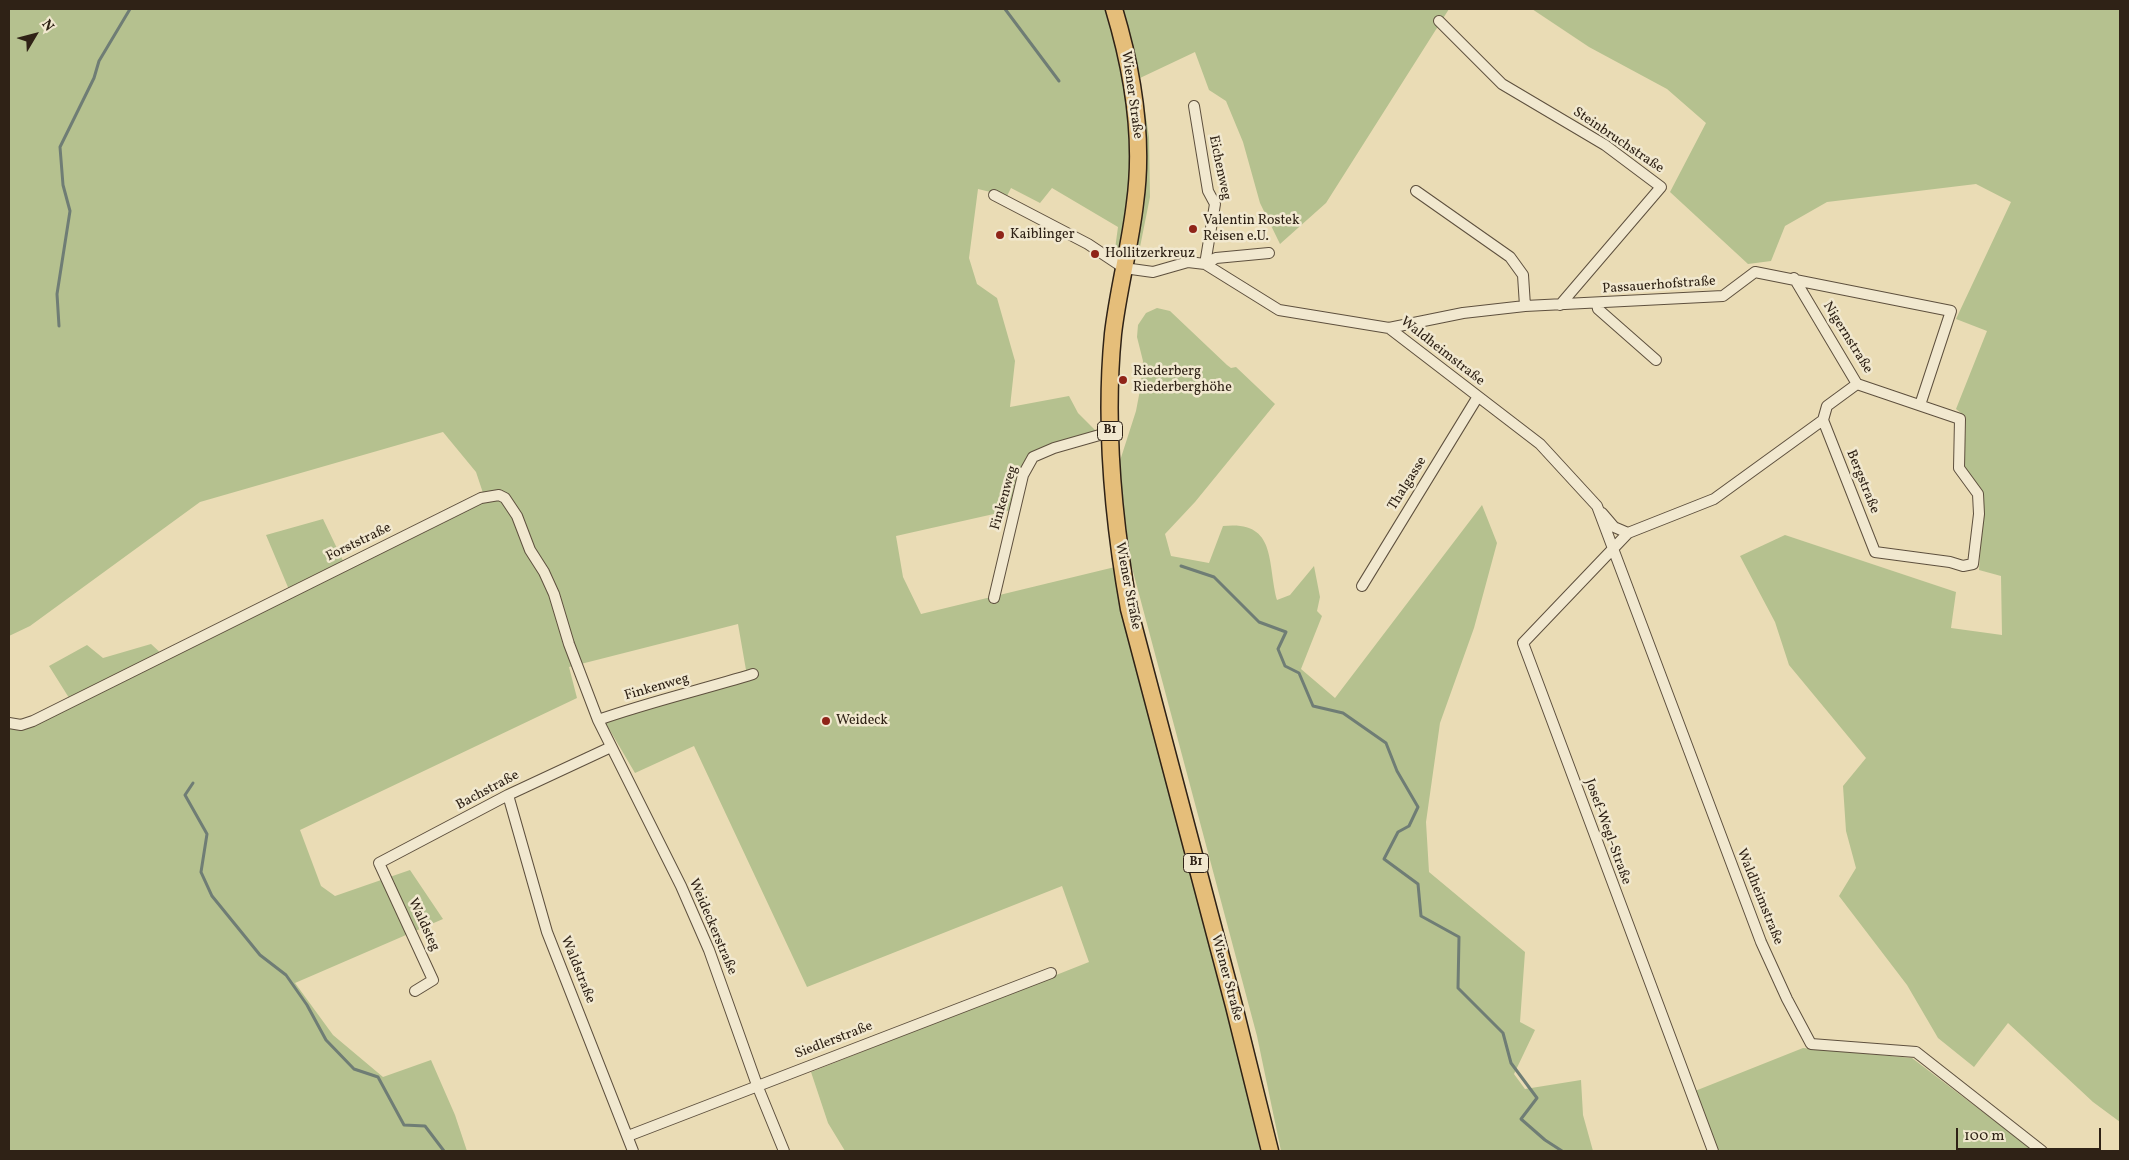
<!DOCTYPE html>
<html>
<head>
<meta charset="utf-8">
<style>
  body { margin:0 }
  #map { position:relative; width:2129px; height:1160px; overflow:hidden; background:#eadcb5; font-family:Vollkorn,serif }
  canvas { display:block }
  .frame { position:absolute; inset:0; border:10px solid #2f2216; pointer-events:none }
  .north { position:absolute; left:10px; top:10px; width:50px; height:50px; -webkit-text-stroke:4px #f1e8cf; paint-order:stroke; rotate:53deg; font-size:14px; font-weight:700; line-height:20px; text-align:center; color:#2f2216 }
  .north::after { content:''; display:block; margin:auto; width:18px; height:22px; background:#2f2216; clip-path:polygon(50% 0,100% 100%,50% 72%,0 100%) }
  .scale { position:absolute; left:1956px; top:1128px; width:145px; height:22px; box-sizing:border-box; border:2px solid #2f2216; border-top:0; padding-left:6px; font-size:15px; line-height:18px; white-space:nowrap; color:#2f2216; -webkit-text-stroke:4px #f1e8cf; paint-order:stroke }
</style>
</head>
<body>
<div id="map">
<canvas width="2129" height="1160"></canvas>
<div class="frame"></div>
<div class="north">N</div>
<div class="scale">100 m</div>
</div>
<script>
const ctx = document.querySelector('canvas').getContext('2d');
ctx.lineJoin = 'round';
function fill(path, color) { ctx.fillStyle = color; ctx.fill(path, 'evenodd'); }
function strokePath(path, color, width, dash) { ctx.strokeStyle = color; ctx.lineWidth = width; ctx.lineCap = dash ? 'butt' : 'round'; ctx.setLineDash(dash || []); ctx.stroke(path); }
function write(font, color, halo, rows, align = 'center') {
  ctx.font = font + ' Vollkorn,serif'; ctx.lineWidth = 5; ctx.setLineDash([]); ctx.textBaseline = 'middle'; ctx.strokeStyle = halo; ctx.fillStyle = color; for (const [text, x, y, turn = 0] of rows) {
    ctx.save(); ctx.translate(x, y); ctx.rotate((+turn || 0) * Math.PI / 180); ctx.textAlign = isNaN(turn) ? turn : align; if (halo) ctx.strokeText(text, 0, 0); ctx.fillText(text, 0, 0); ctx.restore();
  }
}
const green = new Path2D(`
  M 9,9 L 1449,9 L 1326,203 L 1280,244 L 1260,203 L 1243,142 L 1226,101 L 1209,90 L 1195,52 L 1140,78 L 1149,137 L 1150,197 L 1138,257 L 1120,250 L 1112,253 L 1107,252 L 1115,249 L 1118,227 L 1052,188 L 1040,203 L 1011,188 L 1007,196 L 978,189 L 969,258 L 977,284 L 997,298 L 1015,361 L 1010,407 L 1069,396 L 1078,413 L 1097,432 L 1036,452 L 1016,509 L 896,536 L 903,577 L 921,614 L 1115,567 L 1118,596 L 1239,1059 L 1260,1151 L 845,1151 L 828,1123 L 811,1072 L 1089,962 L 1062,886 L 807,987 L 694,746 L 635,773 L 605,722 L 746,670 L 738,624 L 569,667 L 577,698 L 300,830 L 321,886 L 335,896 L 410,870 L 443,919 L 295,983 L 333,1035 L 383,1077 L 431,1060 L 455,1115 L 467,1151 L 9,1151 L 9,725 L 71,701 L 49,666 L 87,645 L 103,658 L 151,644 L 164,656 L 290,592 L 266,535 L 323,519 L 345,565 L 484,496 L 476,472 L 443,432 L 200,502 L 30,626 L 9,636 Z
  M 1532,9 L 2120,9 L 2120,1122 L 2093,1102 L 2008,1023 L 1974,1067 L 1938,1038 L 1907,985 L 1839,896 L 1856,868 L 1846,831 L 1843,786 L 1866,758 L 1789,665 L 1775,622 L 1740,556 L 1785,535 L 1956,592 L 1951,628 L 2002,635 L 2001,576 L 1979,570 L 1984,496 L 1964,466 L 1966,417 L 1956,409 L 1987,331 L 1956,319 L 2011,202 L 1976,184 L 1827,202 L 1785,226 L 1771,261 L 1748,264 L 1670,192 L 1706,123 L 1667,89 L 1589,47 Z
  M 1157,308 L 1170,311 L 1227,365 L 1231,368 L 1236,367 L 1275,404 L 1195,502 L 1165,534 L 1171,556 L 1209,563 L 1223,526 C 1277,520 1267,562 1277,600 L 1290,595 L 1314,566 L 1320,597 L 1317,611 L 1322,616 L 1301,669 L 1335,698 L 1482,505 L 1497,543 L 1474,628 L 1440,723 L 1426,822 L 1429,872 L 1525,952 L 1520,1022 L 1535,1030 L 1514,1074 L 1525,1089 L 1581,1080 L 1583,1115 L 1593,1151 L 1281,1151 L 1257,1036 L 1131,564 L 1118,467 L 1136,411 L 1140,390 L 1143,361 L 1137,337 L 1138,325 L 1146,313 Z
  M 1803,1048 L 1912,1058 L 2034,1151 L 1718,1151 L 1695,1091 Z`);
const stream = new Path2D(`
  M 1005,9 L 1059,81
  M 59,326 L 57,294 L 70,211 L 63,185 L 60,147 L 94,78 L 99,61 L 130,9
  M 1181,566 L 1214,577 L 1259,622 L 1286,632 L 1278,649 L 1285,666 L 1299,673 L 1313,706 L 1343,713 L 1386,743 L 1397,771 L 1418,807 L 1409,826 L 1398,832 L 1384,859 L 1418,884 L 1421,916 L 1459,937 L 1458,988 L 1503,1033 L 1511,1063 L 1537,1098 L 1521,1119 L 1545,1140 L 1562,1151
  M 193,783 L 185,795 L 207,834 L 201,872 L 212,896 L 260,955 L 286,975 L 307,1005 L 326,1040 L 354,1069 L 378,1077 L 404,1125 L 425,1126 L 444,1151`);
const street = new Path2D(`
  M 1439,21 L 1502,84 L 1605,145 L 1661,187 L 1560,305
  M 1194,106 L 1208,191 L 1215,204 L 1205,264
  M 1416,191 L 1510,257 L 1523,275 L 1525,306
  M 994,195 L 1088,244 L 1124,268 L 1153,272 L 1188,262 L 1205,264 L 1279,310 L 1389,328 L 1540,444 L 1597,506 L 1761,942 L 1787,999 L 1811,1044 L 1916,1052 L 2042,1151
  M 1205,264 L 1216,258 L 1269,253
  M 1597,304 L 1598,309 L 1656,360
  M 1389,328 L 1463,313 L 1525,306 L 1723,296 L 1755,272 L 1951,311 L 1920,405
  M 1823,420 L 1827,406 L 1857,384
  M 1602,513 L 1614,527 L 1628,533
  M 1362,586 L 1477,398
  M 994,598 L 1023,475 L 1033,457 L 1054,448 L 1110,432
  M 598,720 C 649,702 701,690 753,674
  M 9,723 L 21,725 L 33,721 L 481,498 L 499,495 L 505,498 L 517,516 L 530,550 L 544,572 L 554,594 L 569,644 L 598,720 L 681,886 L 709,950 L 757,1085 L 784,1151
  M 508,795 L 547,932 L 633,1151
  M 415,991 L 433,980 L 379,863 L 508,795 L 611,747
  M 628,1136 L 1051,973
  M 1713,1151 L 1523,643 L 1628,533 L 1714,499 L 1823,420 L 1875,552 L 1950,562 L 1963,566 L 1973,564 L 1979,514 L 1978,494 L 1959,468 L 1960,419 L 1857,384 L 1794,278`);
const primary = new Path2D(`
  M 1114,9 C 1133,72 1144,138 1135,203 C 1130,247 1118,290 1113,334 C 1104,426 1113,519 1129,609 L 1234,1006 L 1270,1151`);
const markers = [
  [1193,229,5,"#8f2418"],
  [1000,235,5,"#8f2418"],
  [1095,254,5,"#8f2418"],
  [1123,380,5,"#8f2418"],
  [826,721,5,"#8f2418"]
];
const shields = [
  [1110,431,25],
  [1196,863,25]
];
const shieldNames = [
  ["B1",1110,431],
  ["B1",1196,863]
];
const streetNames = [
  ["Wiener Straße",1131,95,82],
  ["Steinbruchstraße",1618,141,34],
  ["Eichenweg",1219,168,78],
  ["Passauerhofstraße",1659,286,-4],
  ["Nigernstraße",1847,338,58],
  ["Waldheimstraße",1442,352,38],
  ["Bergstraße",1862,482,68],
  ["Thalgasse",1408,484,-58],
  ["Finkenweg",1005,498,-74],
  ["Forststraße",359,543,-26],
  ["Wiener Straße",1127,586,79],
  ["Finkenweg",657,688,-16],
  ["Bachstraße",488,791,-28],
  ["Josef-Wegl-Straße",1607,832,70],
  ["Waldheimstraße",1759,897,68],
  ["Waldsteg",423,925,65],
  ["Weideckerstraße",712,927,67],
  ["Waldstraße",577,970,68],
  ["Wiener Straße",1226,978,75],
  ["Siedlerstraße",834,1041,-21]
];
const poiNames = [
  ["Valentin Rostek",1203,221],
  ["Reisen e.U.",1203,237],
  ["Kaiblinger",1010,235],
  ["Hollitzerkreuz",1105,254],
  ["Riederberg",1133,372],
  ["Riederberghöhe",1133,388],
  ["Weideck",836,721]
];
fill(green, '#b5c18f');
strokePath(stream, '#6f7d75', 3);
strokePath(street, '#5e503e', 12);
strokePath(primary, '#2f2216', 19);
strokePath(street, '#f1e8cf', 10);
strokePath(primary, '#e5be7a', 16);
for (const [x, y, r, color] of markers) { const dot = new Path2D(); dot.arc(x, y, r, 0, 2 * Math.PI); ctx.fillStyle = color; ctx.fill(dot); strokePath(dot, '#f1e8cf', 2); }
for (const [x, y, w] of shields) { const box = new Path2D(); box.roundRect(x - w / 2, y - 9.5, w, 19, 4); ctx.fillStyle = '#f1e8cf'; ctx.fill(box); strokePath(box, '#2f2216', 1); }
write('bold 12px', '#2f2216', null, shieldNames);
write('14px', '#2f2216', '#f1e8cf', streetNames);
write('14px', '#2f2216', '#f1e8cf', poiNames, 'left');
</script>
</body>
</html>
